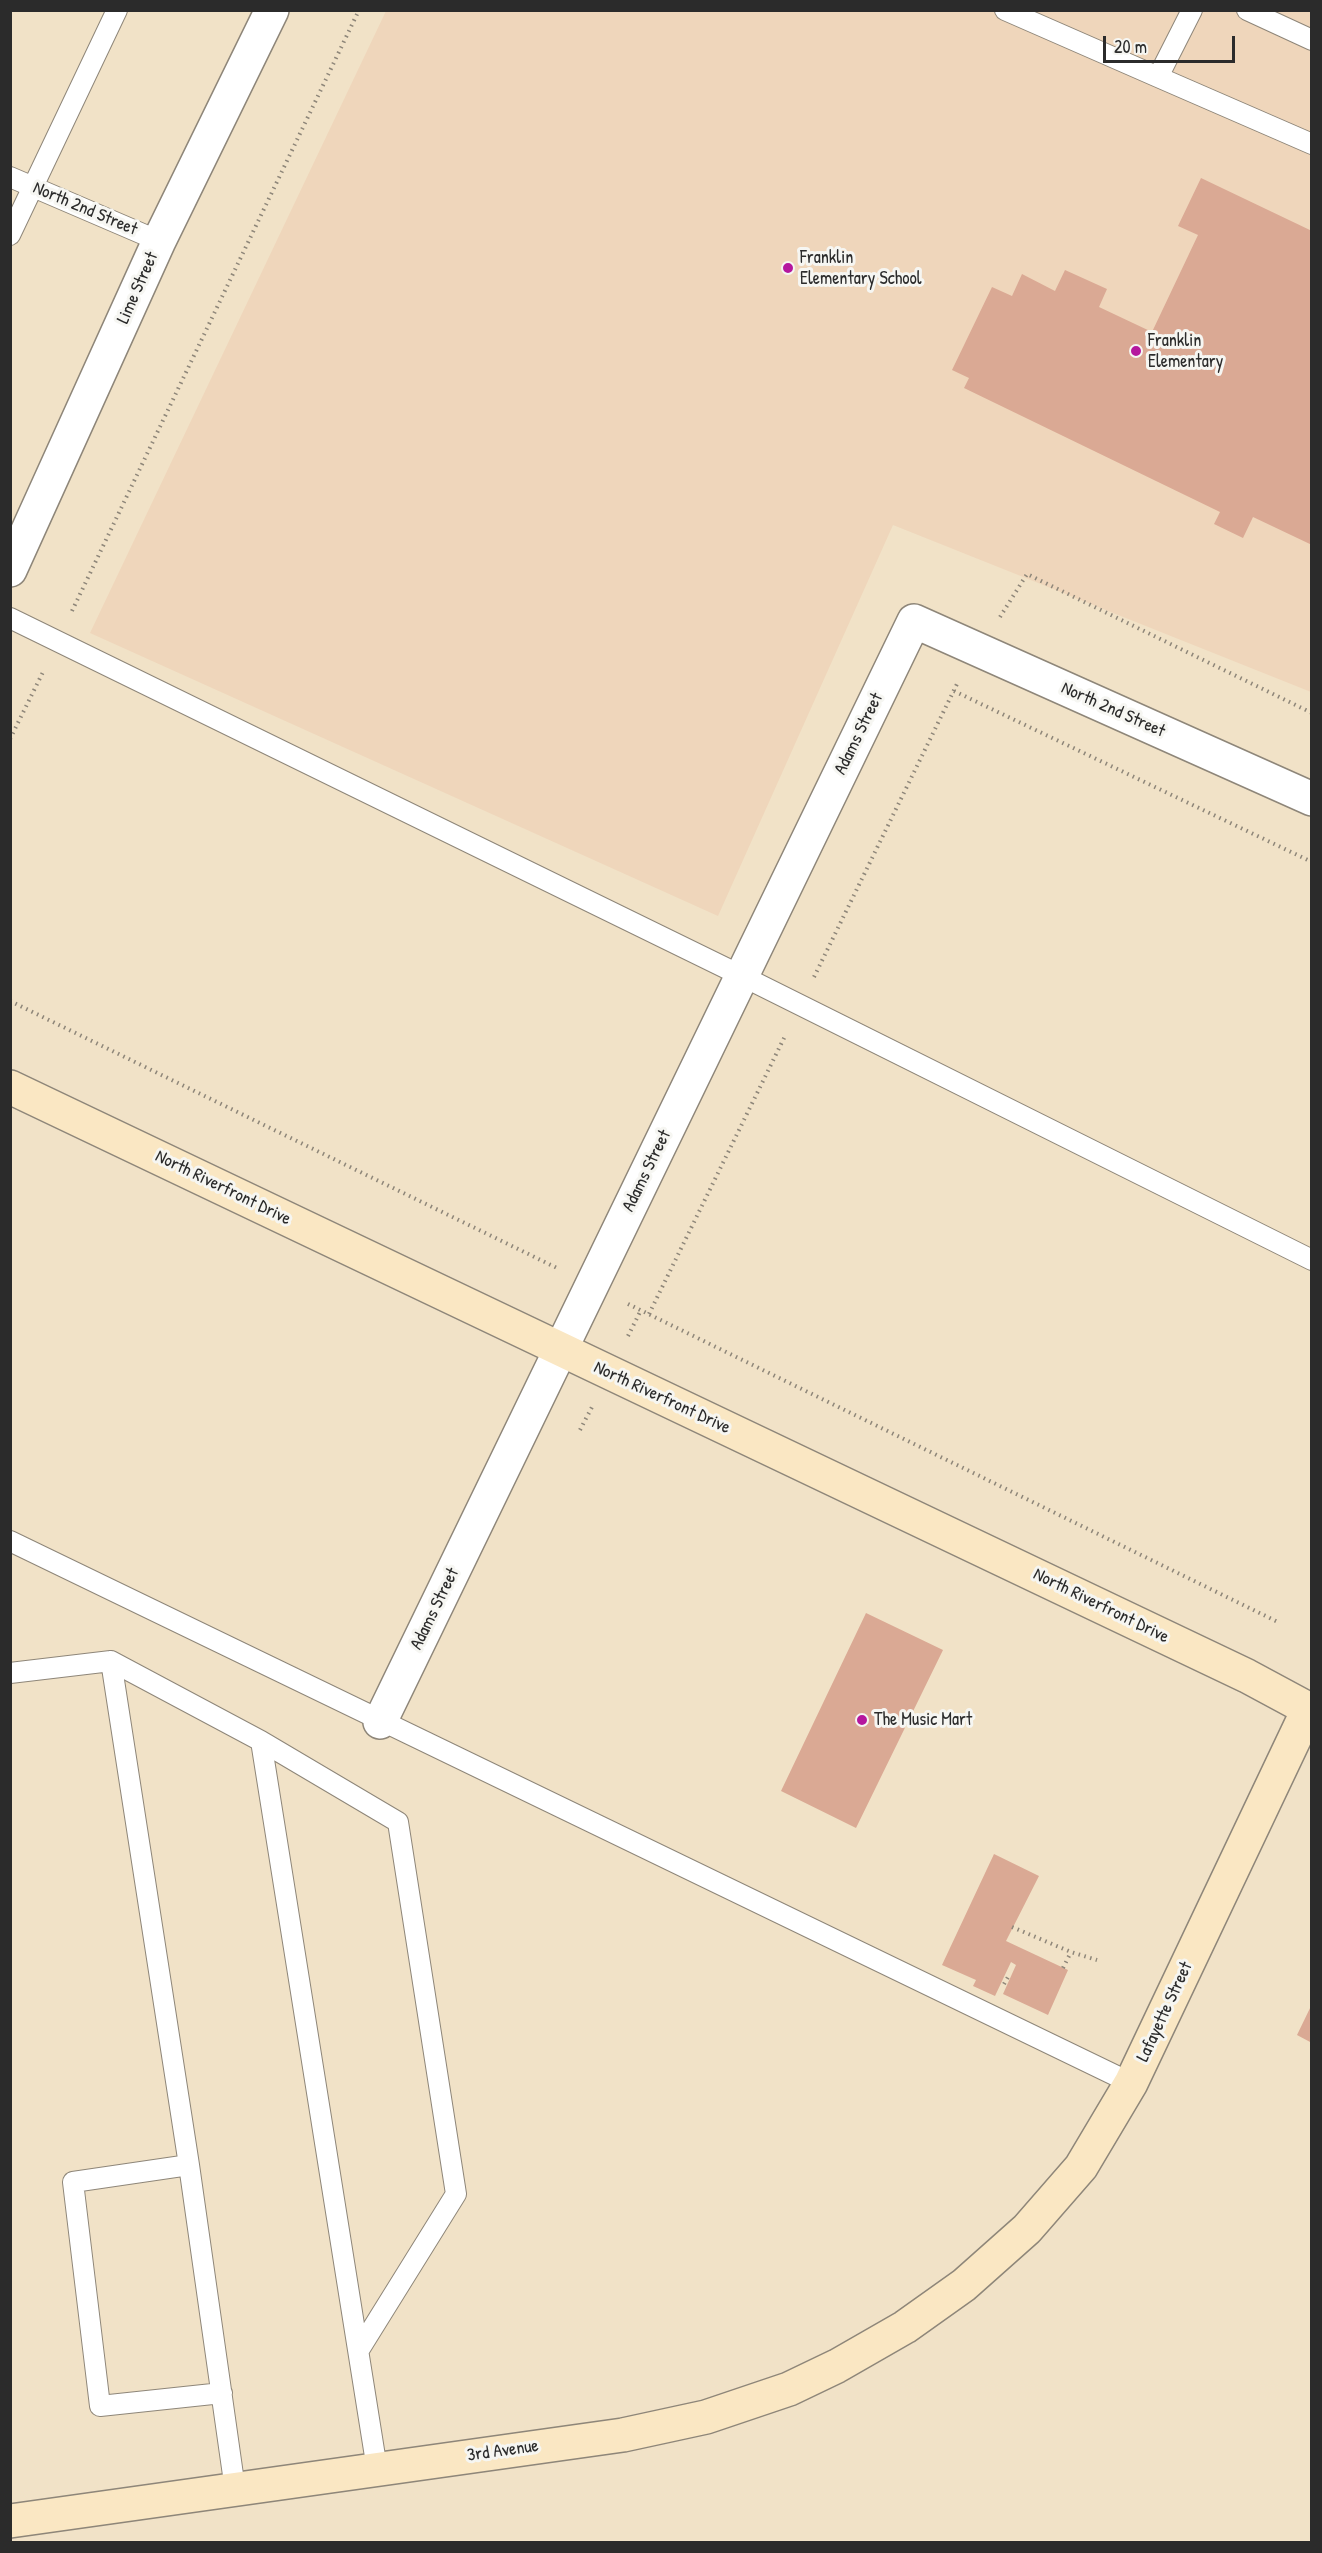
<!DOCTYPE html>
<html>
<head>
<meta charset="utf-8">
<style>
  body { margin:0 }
  #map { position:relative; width:1322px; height:2553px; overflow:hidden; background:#f1e2c7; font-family:"Patrick Hand",sans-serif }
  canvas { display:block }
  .frame { position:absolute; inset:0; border:12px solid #2b2b2b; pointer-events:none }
  .scale { position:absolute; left:1103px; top:36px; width:132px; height:27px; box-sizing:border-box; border:3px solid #2b2b2b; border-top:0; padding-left:8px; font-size:18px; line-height:21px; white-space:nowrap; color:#2b2b2b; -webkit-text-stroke:4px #f6f6f2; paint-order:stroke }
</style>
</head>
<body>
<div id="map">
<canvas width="1322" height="2553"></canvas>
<div class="frame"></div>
<div class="scale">20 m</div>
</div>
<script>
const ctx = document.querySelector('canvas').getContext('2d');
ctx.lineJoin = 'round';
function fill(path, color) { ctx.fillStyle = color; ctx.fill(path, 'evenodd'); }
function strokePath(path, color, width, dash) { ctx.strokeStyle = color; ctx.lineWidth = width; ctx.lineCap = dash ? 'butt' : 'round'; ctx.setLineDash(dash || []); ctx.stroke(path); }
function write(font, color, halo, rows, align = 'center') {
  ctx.font = font + ' "Patrick Hand",sans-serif'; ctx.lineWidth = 6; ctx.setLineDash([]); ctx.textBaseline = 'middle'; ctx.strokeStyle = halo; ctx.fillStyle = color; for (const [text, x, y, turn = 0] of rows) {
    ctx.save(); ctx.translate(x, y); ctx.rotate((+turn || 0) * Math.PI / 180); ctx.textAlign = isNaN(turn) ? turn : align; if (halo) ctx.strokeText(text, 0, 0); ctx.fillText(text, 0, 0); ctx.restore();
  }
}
const built = new Path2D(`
  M 386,11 L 1311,11 L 1311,692 L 893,525 L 718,916 L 90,633 Z`);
const building = new Path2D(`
  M 1201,178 L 1312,231 L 1312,545 L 1253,517 L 1243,538 L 1214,524 L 1220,512 L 964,388 L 969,378 L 952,370 L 992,287 L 1012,296 L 1022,274 L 1055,291 L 1065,270 L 1107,289 L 1099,307 L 1152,332 L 1198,235 L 1178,226 Z
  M 866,1613 L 943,1650 L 856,1828 L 781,1791 Z
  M 994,1854 L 1039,1876 L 1006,1941 L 1068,1970 L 1048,2015 L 1003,1994 L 1016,1965 L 1011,1962 L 995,1996 L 973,1986 L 976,1980 L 942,1965 Z
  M 1312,2004 L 1312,2043 L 1297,2035 Z`);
const path = new Path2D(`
  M 72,611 L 359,10
  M 1000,617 L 1027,574 L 1312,713
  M 954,691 L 1312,862
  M 10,739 L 43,672
  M 814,977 L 957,684
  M 10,1001 L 557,1268
  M 628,1304 L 1280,1623
  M 649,1314 L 786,1034
  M 628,1336 L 641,1310
  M 580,1430 L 592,1407
  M 1012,1927 L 1071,1952 L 1097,1960
  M 1063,1968 L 1071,1952
  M 1004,1984 L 1008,1977 L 1005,1976`);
const lane = new Path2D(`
  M 1005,10 L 1158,77
  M 1192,10 L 1158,77 L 1312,144
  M 1247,10 L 1312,40
  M 10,177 L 159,241
  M 10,235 L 117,10
  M 10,618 L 742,976 L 1312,1260
  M 10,1541 L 1131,2083
  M 111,1661 L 189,2165 L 235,2489
  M 10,1673 L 111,1661 L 261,1741 L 377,2469
  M 261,1741 L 398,1822 L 456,2194 L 359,2350
  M 189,2165 L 73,2182 L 100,2406 L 222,2393`);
const street = new Path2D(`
  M 10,570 L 159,241 L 272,10
  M 380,1722 L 914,621 L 1312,799`);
const secondary = new Path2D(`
  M 10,1087 L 1247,1676 L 1312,1711
  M 10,2521 L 623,2435 L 706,2417 L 789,2389 L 837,2366 L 905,2327 L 964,2285 L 1027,2229 L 1081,2167 L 1131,2083 L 1308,1710`);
const markers = [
  [788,268,6,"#b5179e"],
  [1136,351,6,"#b5179e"],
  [862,1720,6,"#b5179e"]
];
const streetNames = [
  ["North 2nd Street",85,209,23],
  ["Lime Street",138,288,-66],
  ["North 2nd Street",1113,710,24],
  ["Adams Street",859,734,-64],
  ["Adams Street",647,1171,-64],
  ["North Riverfront Drive",223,1188,26],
  ["North Riverfront Drive",662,1398,25],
  ["North Riverfront Drive",1101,1606,26],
  ["Adams Street",435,1609,-64],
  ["Lafayette Street",1165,2012,-65],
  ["3rd Avenue",503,2451,-8]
];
const poiNames = [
  ["Franklin",800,258],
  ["Elementary School",800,279],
  ["Franklin",1148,341],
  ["Elementary",1148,362],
  ["The Music Mart",874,1720]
];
fill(built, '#efd6bb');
fill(building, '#daa994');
strokePath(lane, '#8e8679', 22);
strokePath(street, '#8e8679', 36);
strokePath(secondary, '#8e8679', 36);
strokePath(path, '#8e8679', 4, [1.5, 4.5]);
strokePath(lane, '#fff', 20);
strokePath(street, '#fff', 33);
strokePath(secondary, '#fae7c3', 33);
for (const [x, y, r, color] of markers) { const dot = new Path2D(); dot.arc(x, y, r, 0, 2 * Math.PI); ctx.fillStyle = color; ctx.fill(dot); strokePath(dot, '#f6f6f2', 2); }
write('18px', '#2b2b2b', '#f6f6f2', streetNames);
write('18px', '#2b2b2b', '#f6f6f2', poiNames, 'left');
</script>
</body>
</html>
